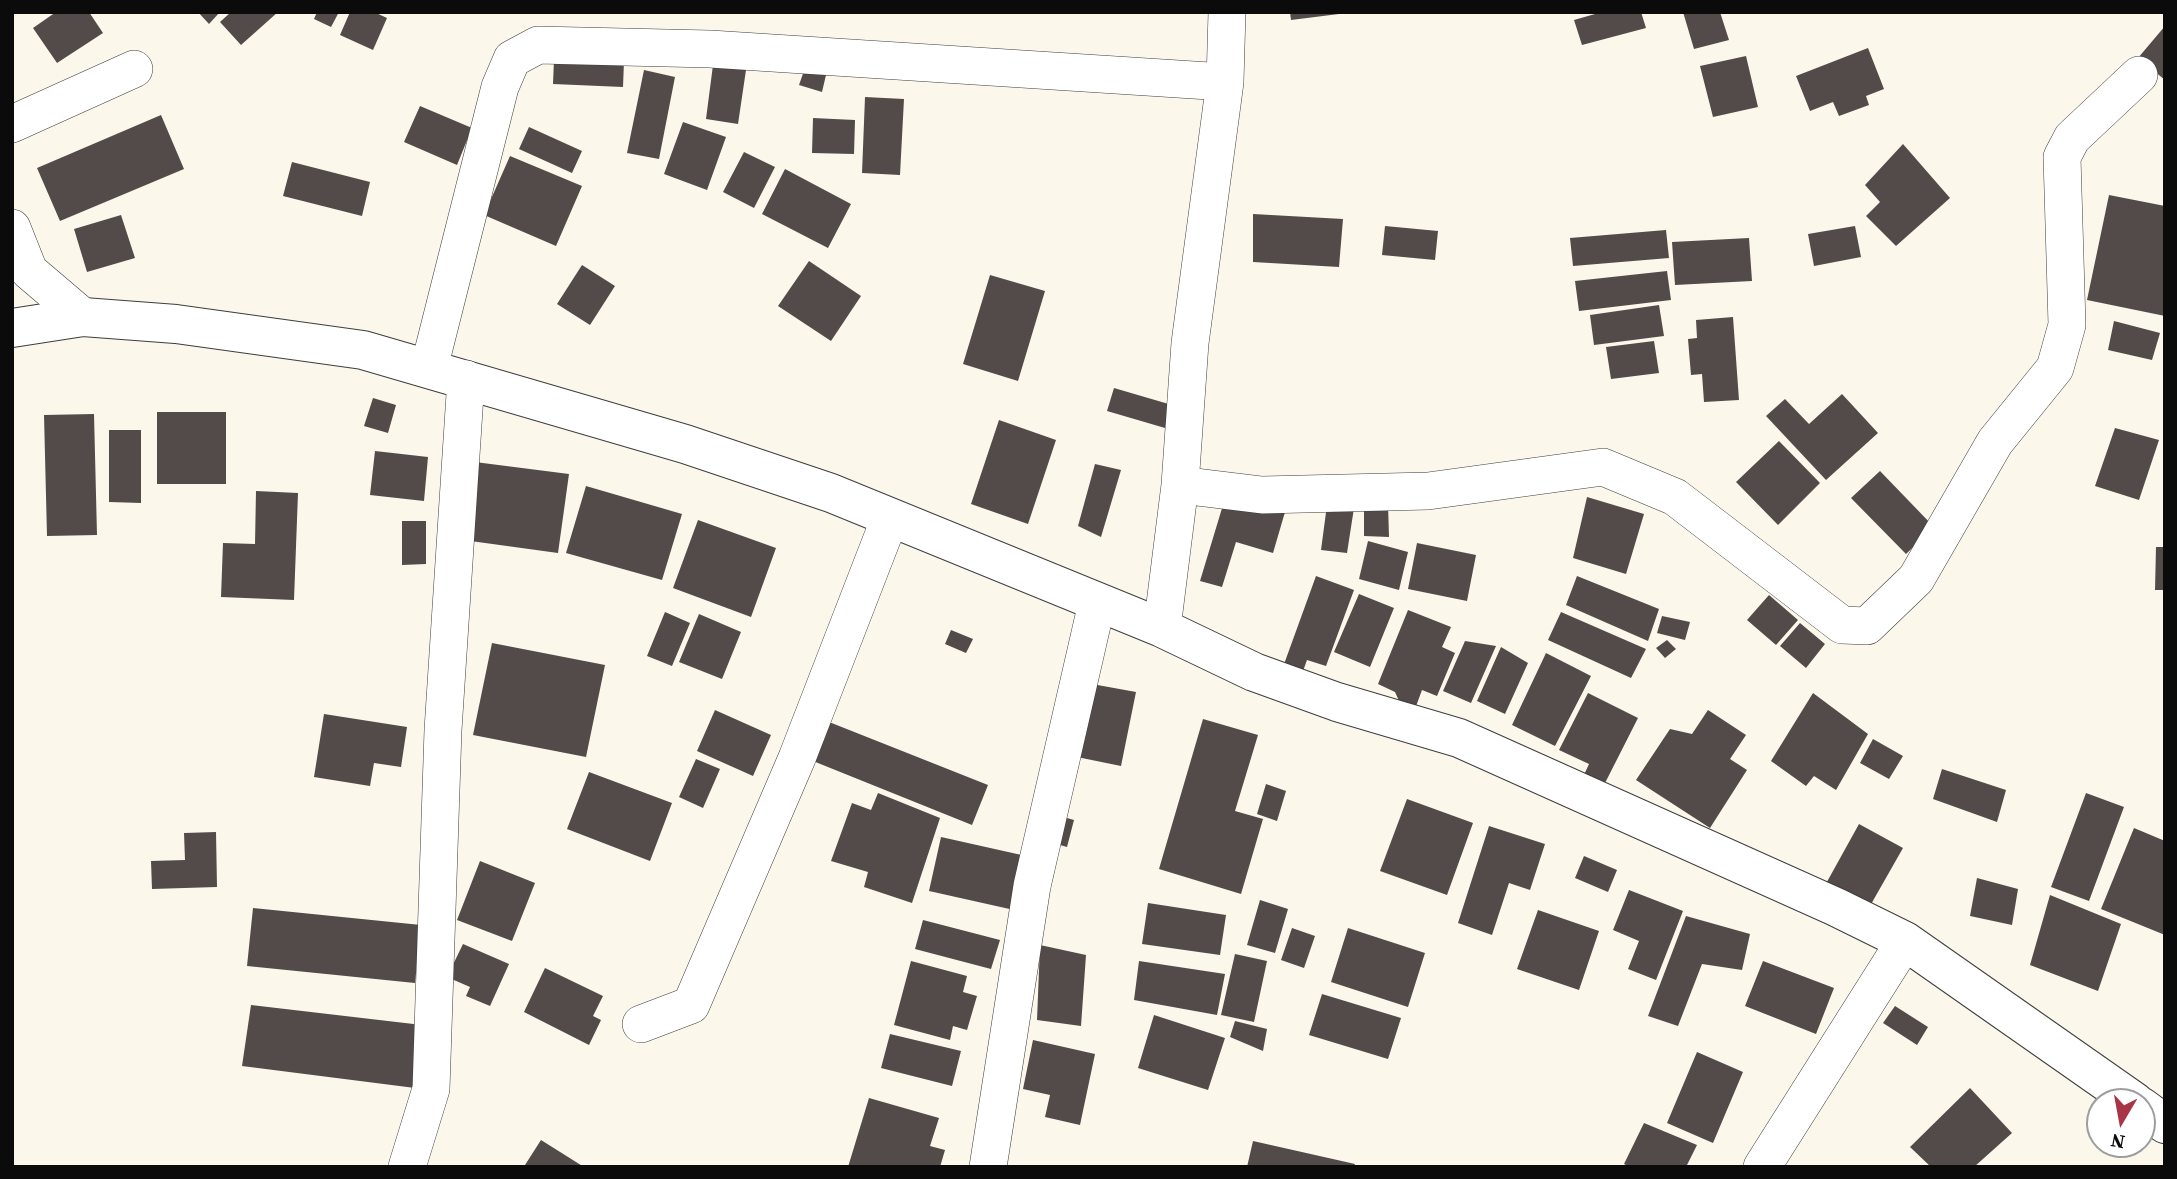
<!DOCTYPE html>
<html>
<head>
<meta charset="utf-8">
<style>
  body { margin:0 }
  #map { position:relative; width:2177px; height:1179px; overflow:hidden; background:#fcf7eb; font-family:"Source Serif 4",serif }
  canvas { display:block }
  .frame { position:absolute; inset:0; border:14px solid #0b0b0b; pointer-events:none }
  .north { position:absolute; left:2086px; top:1088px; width:70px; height:70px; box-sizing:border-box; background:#fff; border:2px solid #9d9d9d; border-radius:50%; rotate:190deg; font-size:19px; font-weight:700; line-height:28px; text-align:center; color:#0b0b0b }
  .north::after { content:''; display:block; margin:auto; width:24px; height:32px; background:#a83545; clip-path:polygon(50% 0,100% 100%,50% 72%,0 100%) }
</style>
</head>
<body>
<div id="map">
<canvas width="2177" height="1179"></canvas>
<div class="frame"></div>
<div class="north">N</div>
</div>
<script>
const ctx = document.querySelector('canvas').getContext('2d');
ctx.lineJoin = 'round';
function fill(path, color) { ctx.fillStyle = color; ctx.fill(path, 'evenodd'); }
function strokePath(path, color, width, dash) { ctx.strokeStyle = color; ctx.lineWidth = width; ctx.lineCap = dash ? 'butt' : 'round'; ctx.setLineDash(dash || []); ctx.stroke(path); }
const building = new Path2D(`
  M 56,12 L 89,12 L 103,33 L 57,63 L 33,28 Z
  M 198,12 L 220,12 L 209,24 Z
  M 231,12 L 278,12 L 241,45 L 220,22 Z
  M 317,12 L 339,12 L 331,27 L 314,19 Z
  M 350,12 L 374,12 L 387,18 L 373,50 L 340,35 Z
  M 1290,12 L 1339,12 L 1339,14 L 1291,20 Z
  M 1602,12 L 1641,12 L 1646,28 L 1582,45 L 1574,20 Z
  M 1683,12 L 1720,12 L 1729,40 L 1694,49 Z
  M 2165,26 L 2165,80 L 2138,58 Z
  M 1868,48 L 1884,89 L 1866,96 L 1869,105 L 1839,116 L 1833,102 L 1810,111 L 1796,76 Z
  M 1746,56 L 1758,107 L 1713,117 L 1700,66 Z
  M 554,59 L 624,61 L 623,87 L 553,84 Z
  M 713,65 L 746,70 L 738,124 L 706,119 Z
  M 805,68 L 826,75 L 822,92 L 799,85 Z
  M 644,70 L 675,77 L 659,159 L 627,153 Z
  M 865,97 L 904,99 L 900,175 L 862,173 Z
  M 420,106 L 472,128 L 457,165 L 404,142 Z
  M 161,115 L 184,169 L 60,221 L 37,168 Z
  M 813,118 L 855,120 L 854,154 L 812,153 Z
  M 683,122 L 726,137 L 707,190 L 664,174 Z
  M 529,127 L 582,151 L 572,173 L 519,149 Z
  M 1903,144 L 1950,198 L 1896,246 L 1866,216 L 1880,202 L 1865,185 Z
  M 744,152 L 775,167 L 754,208 L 723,192 Z
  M 510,156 L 582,186 L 556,246 L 484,215 Z
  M 292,162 L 370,182 L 362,216 L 283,196 Z
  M 785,169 L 851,204 L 828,248 L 762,214 Z
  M 2109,195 L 2165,206 L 2165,316 L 2087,300 Z
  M 1253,214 L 1343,219 L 1339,267 L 1253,262 Z
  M 121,215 L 135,258 L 87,272 L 74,229 Z
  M 1385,226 L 1438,231 L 1435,260 L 1382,255 Z
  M 1855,226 L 1861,257 L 1814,266 L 1808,234 Z
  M 1666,230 L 1669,258 L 1573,266 L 1570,238 Z
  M 1749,238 L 1752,281 L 1675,285 L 1672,242 Z
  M 809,261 L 861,296 L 831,341 L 778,306 Z
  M 582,265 L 615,286 L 590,325 L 557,304 Z
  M 1667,271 L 1671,300 L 1579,311 L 1575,281 Z
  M 990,275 L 1045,291 L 1018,381 L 963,364 Z
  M 1659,305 L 1664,336 L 1594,345 L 1590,315 Z
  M 1733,317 L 1739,400 L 1704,402 L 1702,374 L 1691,375 L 1688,339 L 1697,338 L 1696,320 Z
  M 2114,321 L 2160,333 L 2152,360 L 2108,350 Z
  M 1654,341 L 1659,373 L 1611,379 L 1606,347 Z
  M 1114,388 L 1172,405 L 1165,428 L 1107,411 Z
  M 1842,394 L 1878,433 L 1826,480 L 1766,416 L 1785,399 L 1809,424 Z
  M 373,398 L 396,405 L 388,433 L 364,426 Z
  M 157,412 L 226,412 L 226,484 L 157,484 Z
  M 94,414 L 97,535 L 47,536 L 44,415 Z
  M 999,420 L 1056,440 L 1028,524 L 971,504 Z
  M 2115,428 L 2159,440 L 2139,500 L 2095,486 Z
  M 109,430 L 141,430 L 141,503 L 109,502 Z
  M 1779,441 L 1820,483 L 1778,525 L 1736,482 Z
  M 375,451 L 428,457 L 424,501 L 370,495 Z
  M 467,461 L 569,474 L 558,553 L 456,539 Z
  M 1095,464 L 1121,470 L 1101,537 L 1078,526 Z
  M 1880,471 L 1934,527 L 1906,554 L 1851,498 Z
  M 586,486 L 682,514 L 662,580 L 566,553 Z
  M 256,491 L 298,493 L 294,600 L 221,597 L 223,543 L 255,544 Z
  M 1226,495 L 1285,512 L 1273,553 L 1236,542 L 1222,587 L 1200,581 Z
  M 1587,497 L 1644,514 L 1626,574 L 1573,558 Z
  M 1364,502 L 1388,503 L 1389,537 L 1364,536 Z
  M 1327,505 L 1354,508 L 1347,553 L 1321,550 Z
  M 698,520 L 776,548 L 751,617 L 673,588 Z
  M 402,521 L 426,521 L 426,564 L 402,565 Z
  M 1368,541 L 1408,552 L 1399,590 L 1359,579 Z
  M 1417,543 L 1476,555 L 1467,601 L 1408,589 Z
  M 2156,547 L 2165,547 L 2165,590 L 2155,590 Z
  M 1316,576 L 1354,590 L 1326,666 L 1307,660 L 1298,685 L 1279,678 Z
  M 1577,576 L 1659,609 L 1648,641 L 1566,605 Z
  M 1359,594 L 1394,608 L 1370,667 L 1334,652 Z
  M 1769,595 L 1798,620 L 1776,645 L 1747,620 Z
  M 1408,610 L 1451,627 L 1442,647 L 1455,653 L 1437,696 L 1422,690 L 1415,709 L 1400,703 L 1395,692 L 1378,684 Z
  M 665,612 L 690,623 L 672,666 L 647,656 Z
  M 1561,612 L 1646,649 L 1631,678 L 1548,640 Z
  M 699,614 L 741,632 L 722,679 L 679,662 Z
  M 1662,616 L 1690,622 L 1685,640 L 1657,633 Z
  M 1800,623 L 1825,644 L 1806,668 L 1780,646 Z
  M 951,630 L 973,639 L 966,653 L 945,644 Z
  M 1667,640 L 1676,649 L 1665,658 L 1656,648 Z
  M 1465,641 L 1496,646 L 1471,703 L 1443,691 Z
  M 492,643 L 605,665 L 586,757 L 473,735 Z
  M 1501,647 L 1528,663 L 1505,714 L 1477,701 Z
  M 1546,653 L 1591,676 L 1555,746 L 1512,725 Z
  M 1092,684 L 1136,692 L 1121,766 L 1077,757 Z
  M 1588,693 L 1638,718 L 1604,785 L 1583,777 L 1589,764 L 1559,750 Z
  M 1813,693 L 1868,734 L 1836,790 L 1814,776 L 1806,786 L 1771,761 Z
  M 715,710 L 771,735 L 753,776 L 697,751 Z
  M 1708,710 L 1746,735 L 1730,759 L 1747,770 L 1710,828 L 1636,780 L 1670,729 L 1692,734 Z
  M 324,714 L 407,727 L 401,767 L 374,763 L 370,786 L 314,777 Z
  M 819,718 L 988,785 L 972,825 L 803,757 Z
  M 1203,719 L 1258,735 L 1235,811 L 1263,819 L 1241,894 L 1159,869 Z
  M 1873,739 L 1903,756 L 1889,779 L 1860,763 Z
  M 696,759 L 720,769 L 703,808 L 679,797 Z
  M 1942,769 L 2006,790 L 1997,822 L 1933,799 Z
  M 589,772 L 672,803 L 650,861 L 567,829 Z
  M 1266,784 L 1286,791 L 1277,821 L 1257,814 Z
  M 878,793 L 940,818 L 912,903 L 864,887 L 868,872 L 831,861 L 852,803 L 871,810 Z
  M 2086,793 L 2124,807 L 2089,901 L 2051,887 Z
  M 1407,799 L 1473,823 L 1447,895 L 1380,871 Z
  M 1060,816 L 1074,820 L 1067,847 L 1053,843 Z
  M 1859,824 L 1903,848 L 1866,913 L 1823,889 Z
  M 1489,826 L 1545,844 L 1530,890 L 1509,883 L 1492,935 L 1458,923 Z
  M 2134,828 L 2165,841 L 2165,935 L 2101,909 Z
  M 216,832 L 217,887 L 152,889 L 151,861 L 185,860 L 184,833 Z
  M 941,837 L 1026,856 L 1014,910 L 929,891 Z
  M 1584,856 L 1617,870 L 1608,892 L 1575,878 Z
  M 480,861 L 535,883 L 512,941 L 457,920 Z
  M 1977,878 L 2018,889 L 2012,925 L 1970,916 Z
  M 1629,890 L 1683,911 L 1656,980 L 1628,969 L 1639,941 L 1613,930 Z
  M 2050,895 L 2121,924 L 2098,991 L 2030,965 Z
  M 1260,900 L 1288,909 L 1275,953 L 1247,945 Z
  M 1148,903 L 1226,915 L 1220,955 L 1142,944 Z
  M 253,908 L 421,925 L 415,983 L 247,966 Z
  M 1538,910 L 1599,931 L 1579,990 L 1517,969 Z
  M 1686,916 L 1750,934 L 1742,970 L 1702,964 L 1678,1026 L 1648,1016 Z
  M 923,920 L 1000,940 L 991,969 L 915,949 Z
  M 1292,928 L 1315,936 L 1304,968 L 1281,960 Z
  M 1348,928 L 1425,953 L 1408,1007 L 1331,982 Z
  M 463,944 L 509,964 L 490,1006 L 466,996 L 470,987 L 447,977 Z
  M 1040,945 L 1086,955 L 1081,1026 L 1037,1020 Z
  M 1235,954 L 1267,961 L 1254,1022 L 1221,1015 Z
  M 911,961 L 967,976 L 963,992 L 977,996 L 967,1030 L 953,1026 L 950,1040 L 894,1025 Z
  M 1139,961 L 1225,974 L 1217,1015 L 1134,1000 Z
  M 1763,961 L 1834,988 L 1816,1034 L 1745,1006 Z
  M 545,968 L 603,996 L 593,1016 L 601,1020 L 589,1045 L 524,1012 Z
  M 1322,994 L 1401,1018 L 1388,1059 L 1309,1035 Z
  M 251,1005 L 422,1025 L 415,1088 L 242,1066 Z
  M 1895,1006 L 1928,1027 L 1917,1045 L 1883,1023 Z
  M 1154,1015 L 1225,1038 L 1208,1090 L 1138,1068 Z
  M 1235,1021 L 1267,1029 L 1263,1051 L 1230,1037 Z
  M 890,1034 L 961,1051 L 952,1086 L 881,1068 Z
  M 1033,1040 L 1095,1054 L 1080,1125 L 1045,1117 L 1050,1095 L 1023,1089 Z
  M 1697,1052 L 1743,1072 L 1713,1143 L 1667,1123 Z
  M 1970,1088 L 2012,1133 L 1974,1167 L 1931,1167 L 1910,1147 Z
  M 869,1098 L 939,1118 L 930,1146 L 945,1150 L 940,1167 L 848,1167 Z
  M 1644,1123 L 1697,1145 L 1686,1167 L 1630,1167 L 1624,1164 Z
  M 541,1140 L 584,1167 L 529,1167 L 525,1165 Z
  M 1253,1141 L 1355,1164 L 1354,1167 L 1247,1167 Z`);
const minor = new Path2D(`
  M 12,124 L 134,69
  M 12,228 L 29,271 L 83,317
  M 429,368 L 500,87 L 512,59 L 538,45 L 710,49 L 1225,82
  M 1180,485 L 1262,495 L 1428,491 L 1603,467 L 1675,497 L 1842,625 L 1867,626 L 1916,579 L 1995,442 L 2055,368 L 2067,325 L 2062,157 L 2072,138 L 2139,75
  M 1162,628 L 1180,485 L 1190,343 L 1225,82 L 1227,12
  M 641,1024 L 691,1005 L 797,758 L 890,518
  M 407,1167 L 431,1089 L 443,730 L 466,379
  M 988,1167 L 1032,886 L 1097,603
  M 1762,1167 L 1905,941`);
const tertiary = new Path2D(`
  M 12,328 L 83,317 L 176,324 L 363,350 L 685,444 L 831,493 L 1162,628 L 1254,672 L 1337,702 L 1459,738 L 1836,907 L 1905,941 L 2135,1102
  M 2142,1107 L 2165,1124`);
fill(building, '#524b49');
strokePath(minor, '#3e3e3e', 38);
strokePath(tertiary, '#3e3e3e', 40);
strokePath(minor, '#fff', 37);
strokePath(tertiary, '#fff', 38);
</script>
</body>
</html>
